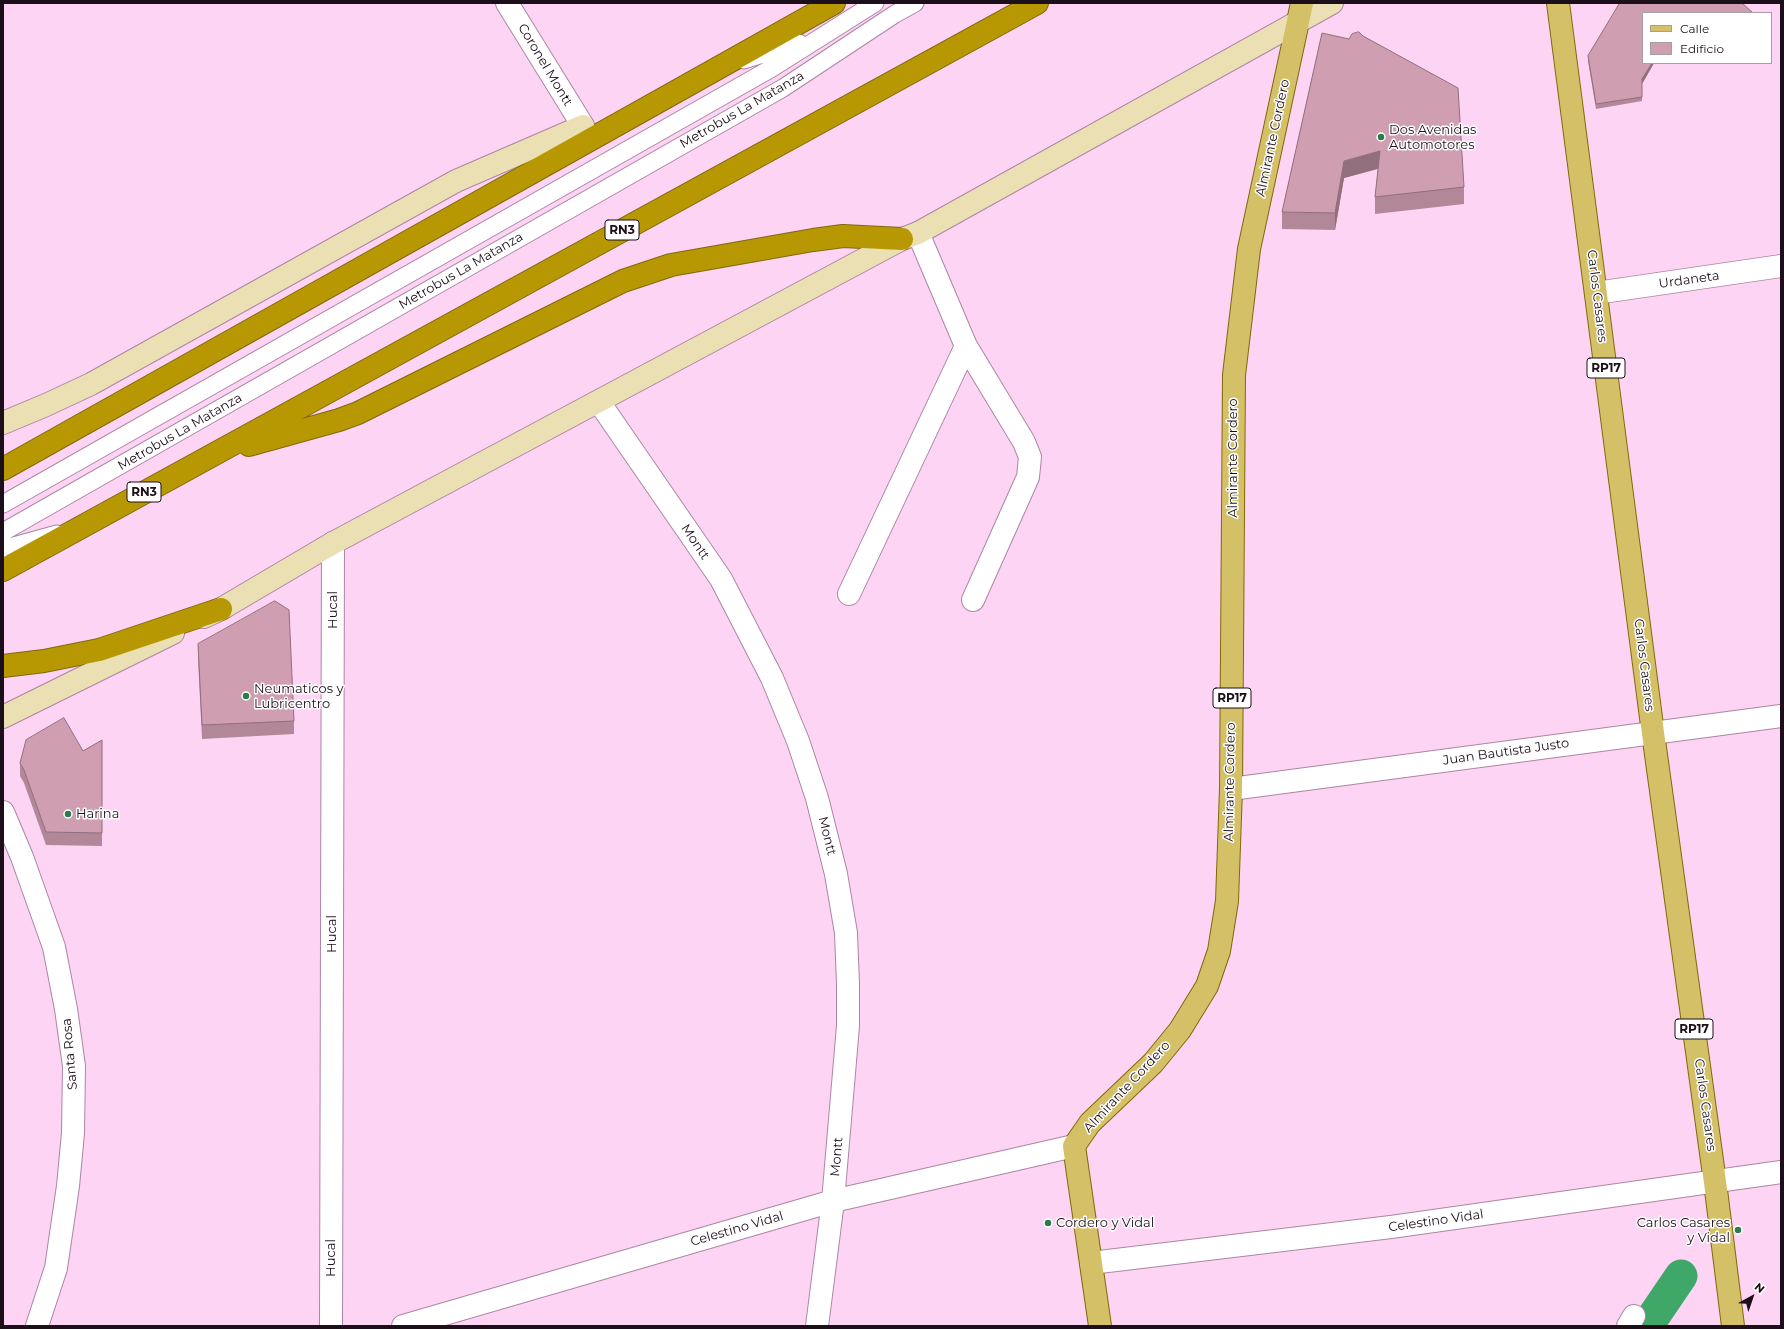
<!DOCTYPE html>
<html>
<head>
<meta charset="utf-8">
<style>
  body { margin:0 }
  #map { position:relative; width:1784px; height:1329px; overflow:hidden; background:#fdd4f4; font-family:Montserrat,sans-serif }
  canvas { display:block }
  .frame { position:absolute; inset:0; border:4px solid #1d0f1a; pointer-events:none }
  .legend { position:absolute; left:1642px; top:12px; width:130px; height:52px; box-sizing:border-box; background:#fff; border:1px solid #a59fa3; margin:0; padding:5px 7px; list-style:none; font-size:12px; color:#1d0f1a }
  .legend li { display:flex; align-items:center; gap:8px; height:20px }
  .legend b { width:20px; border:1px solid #a59fa3 }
  .north { position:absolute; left:1732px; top:1277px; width:40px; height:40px; -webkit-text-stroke:3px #fff; paint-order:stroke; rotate:40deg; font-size:11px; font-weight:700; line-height:16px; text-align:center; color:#1d0f1a }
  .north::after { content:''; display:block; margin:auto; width:14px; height:18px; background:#1d0f1a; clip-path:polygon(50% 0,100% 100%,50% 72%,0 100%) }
</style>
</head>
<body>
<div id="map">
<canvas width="1784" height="1329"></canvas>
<div class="frame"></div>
<ul class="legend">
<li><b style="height:5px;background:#d4c167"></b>Calle</li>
<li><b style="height:11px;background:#cf9eb1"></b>Edificio</li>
</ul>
<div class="north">N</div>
</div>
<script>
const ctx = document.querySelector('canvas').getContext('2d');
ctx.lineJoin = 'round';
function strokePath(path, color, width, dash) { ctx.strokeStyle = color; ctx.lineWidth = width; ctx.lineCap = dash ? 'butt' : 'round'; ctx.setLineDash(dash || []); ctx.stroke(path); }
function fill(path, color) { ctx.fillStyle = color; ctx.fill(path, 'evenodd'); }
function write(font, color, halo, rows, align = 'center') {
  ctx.font = font + ' Montserrat,sans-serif'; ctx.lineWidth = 3; ctx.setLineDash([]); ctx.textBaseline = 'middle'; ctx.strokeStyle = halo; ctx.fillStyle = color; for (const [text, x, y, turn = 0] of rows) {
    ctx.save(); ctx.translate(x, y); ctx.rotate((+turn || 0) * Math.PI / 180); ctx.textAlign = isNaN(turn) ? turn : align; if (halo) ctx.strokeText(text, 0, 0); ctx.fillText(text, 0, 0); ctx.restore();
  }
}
const canal = new Path2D(`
  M 1647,1326 L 1681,1276`);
const lane = new Path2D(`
  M 744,60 L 799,43
  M 3,504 L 772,68 L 875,3
  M 3,532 L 783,88 L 895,14 L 915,3
  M 3,549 L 57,534`);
const street = new Path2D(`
  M 507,3 L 583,126
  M 918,233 L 966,346 L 1024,442 L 1030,457 L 1028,477 L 973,600
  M 1596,293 L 1781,266
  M 599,402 L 721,579 L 772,678 L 798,741 L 817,798 L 836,874 L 846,933 L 848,984 L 848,1026 L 833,1201 L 817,1326
  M 849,594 L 966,346
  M 1231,789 L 1781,716
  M 3,812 L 22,857 L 54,947 L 66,1009 L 74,1066 L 73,1133 L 68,1186 L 56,1268 L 37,1326
  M 1091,1263 L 1391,1227 L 1781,1172
  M 331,1326 L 333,543
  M 403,1326 L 833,1201 L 1074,1146
  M 1628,1326 L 1634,1316`);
const secondary = new Path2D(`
  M 3,423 L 46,405 L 91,384 L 456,181 L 583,126
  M 204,617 L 221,609 L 333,543 L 902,239 L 918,233 L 1332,3
  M 3,717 L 173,633`);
const primary = new Path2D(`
  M 1558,3 L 1653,733 L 1715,1182 L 1733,1326
  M 1100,1326 L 1074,1146 L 1090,1123 L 1153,1063 L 1180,1030 L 1207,986 L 1219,951 L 1227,901 L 1231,789 L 1234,375 L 1249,249 L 1302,3`);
const highway = new Path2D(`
  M 249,445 L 339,420 L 358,413 L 623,281 L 671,265 L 813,240 L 843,236 L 902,239
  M 3,469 L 834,3
  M 3,570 L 1037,3
  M 3,666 L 44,661 L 99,650 L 221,609`);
const wall = new Path2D(`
  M 1620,3 L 1752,13 L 1643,13 L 1643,63 L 1654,63 L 1642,84 L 1642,101 L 1596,109 L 1588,61 L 1588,56 Z
  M 1322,33 L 1464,187 L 1464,204 L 1375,214 L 1375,197 L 1378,169 L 1344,178 L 1335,230 L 1282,229 L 1282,212 Z
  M 198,644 L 294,721 L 294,734 L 202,739 L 198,658 Z
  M 102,740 L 102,846 L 46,845 L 24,783 L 20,776 L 20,763 L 83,751 Z`);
const shadedWall = new Path2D(`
  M 1652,63 L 1654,63 L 1642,84 L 1642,79 Z
  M 1380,151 L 1380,168 L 1344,178 L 1335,230 L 1335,213 L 1344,161 Z`);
const building = new Path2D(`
  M 1620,3 L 1742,3 L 1752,12 L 1750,13 L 1643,13 L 1643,63 L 1652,63 L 1642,79 L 1642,97 L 1596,104 L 1588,56 Z
  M 1359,32 L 1363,36 L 1458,88 L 1464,187 L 1375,197 L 1380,151 L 1344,161 L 1335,213 L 1282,212 L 1322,33 L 1349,39 L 1352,34 Z
  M 275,601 L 289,610 L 294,721 L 202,725 L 198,644 Z
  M 64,718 L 83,751 L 102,740 L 102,833 L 46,832 L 24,770 L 20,763 L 26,740 Z`);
const markers = [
  [1381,137,4,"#2c7b4b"],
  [246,696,4,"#2c7b4b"],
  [68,814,4,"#2c7b4b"],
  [1048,1223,4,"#2c7b4b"],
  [1738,1230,4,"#2c7b4b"]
];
const shields = [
  [622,230,34],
  [1606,368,38],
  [144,492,34],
  [1232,698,38],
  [1694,1029,38]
];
const shieldNames = [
  ["RN3",622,230],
  ["RP17",1606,368],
  ["RN3",144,492],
  ["RP17",1232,698],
  ["RP17",1694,1029]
];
const streetNames = [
  ["Coronel Montt",545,65,59],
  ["Metrobus La Matanza",742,110,-30],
  ["Almirante Cordero",1273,138,-78],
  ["Metrobus La Matanza",461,271,-30],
  ["Urdaneta",1689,280,-8],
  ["Carlos Casares",1597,296,83],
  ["Metrobus La Matanza",180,432,-30],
  ["Almirante Cordero",1233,458,-90],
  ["Montt",695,542,56],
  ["Hucal",333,610,-90],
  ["Carlos Casares",1644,665,83],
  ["Juan Bautista Justo",1506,752,-8],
  ["Almirante Cordero",1230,782,-89],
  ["Montt",827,836,76],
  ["Hucal",332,934,-90],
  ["Santa Rosa",70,1054,-95],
  ["Almirante Cordero",1127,1087,-47],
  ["Carlos Casares",1705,1105,82],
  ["Montt",837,1157,-85],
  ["Celestino Vidal",1436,1221,-8],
  ["Celestino Vidal",737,1229,-16],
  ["Hucal",331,1258,-90]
];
const poiNames = [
  ["Dos Avenidas",1389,130],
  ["Automotores",1389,145],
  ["Neumaticos y",254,689],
  ["Lubricentro",254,704],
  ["Harina",76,814],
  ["Cordero y Vidal",1056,1223],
  ["Carlos Casares",1730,1223,"right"],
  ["y Vidal",1730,1238,"right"]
];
strokePath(canal, '#3fa768', 33);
strokePath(lane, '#ac86a4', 19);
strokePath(street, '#ac86a4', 24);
strokePath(secondary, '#ac86a4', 24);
strokePath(primary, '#82680a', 24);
strokePath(highway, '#82680a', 24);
strokePath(lane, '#fff', 17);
strokePath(street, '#fff', 22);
strokePath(secondary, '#eae0b3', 22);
strokePath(primary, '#d4c167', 22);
strokePath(highway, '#b89802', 22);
fill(wall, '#b28898');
fill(shadedWall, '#916f7c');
fill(building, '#cf9eb1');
strokePath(building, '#916f7c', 1);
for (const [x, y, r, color] of markers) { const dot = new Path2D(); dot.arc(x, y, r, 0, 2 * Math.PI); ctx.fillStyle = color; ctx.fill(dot); strokePath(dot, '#fff', 1.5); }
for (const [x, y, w] of shields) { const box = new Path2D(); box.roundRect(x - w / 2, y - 10, w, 20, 3); ctx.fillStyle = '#fff'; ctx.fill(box); strokePath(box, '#1d0f1a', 1); }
write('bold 12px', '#1d0f1a', null, shieldNames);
write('13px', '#1d0f1a', '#fff', streetNames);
write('13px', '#1d0f1a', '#fff', poiNames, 'left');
</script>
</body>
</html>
